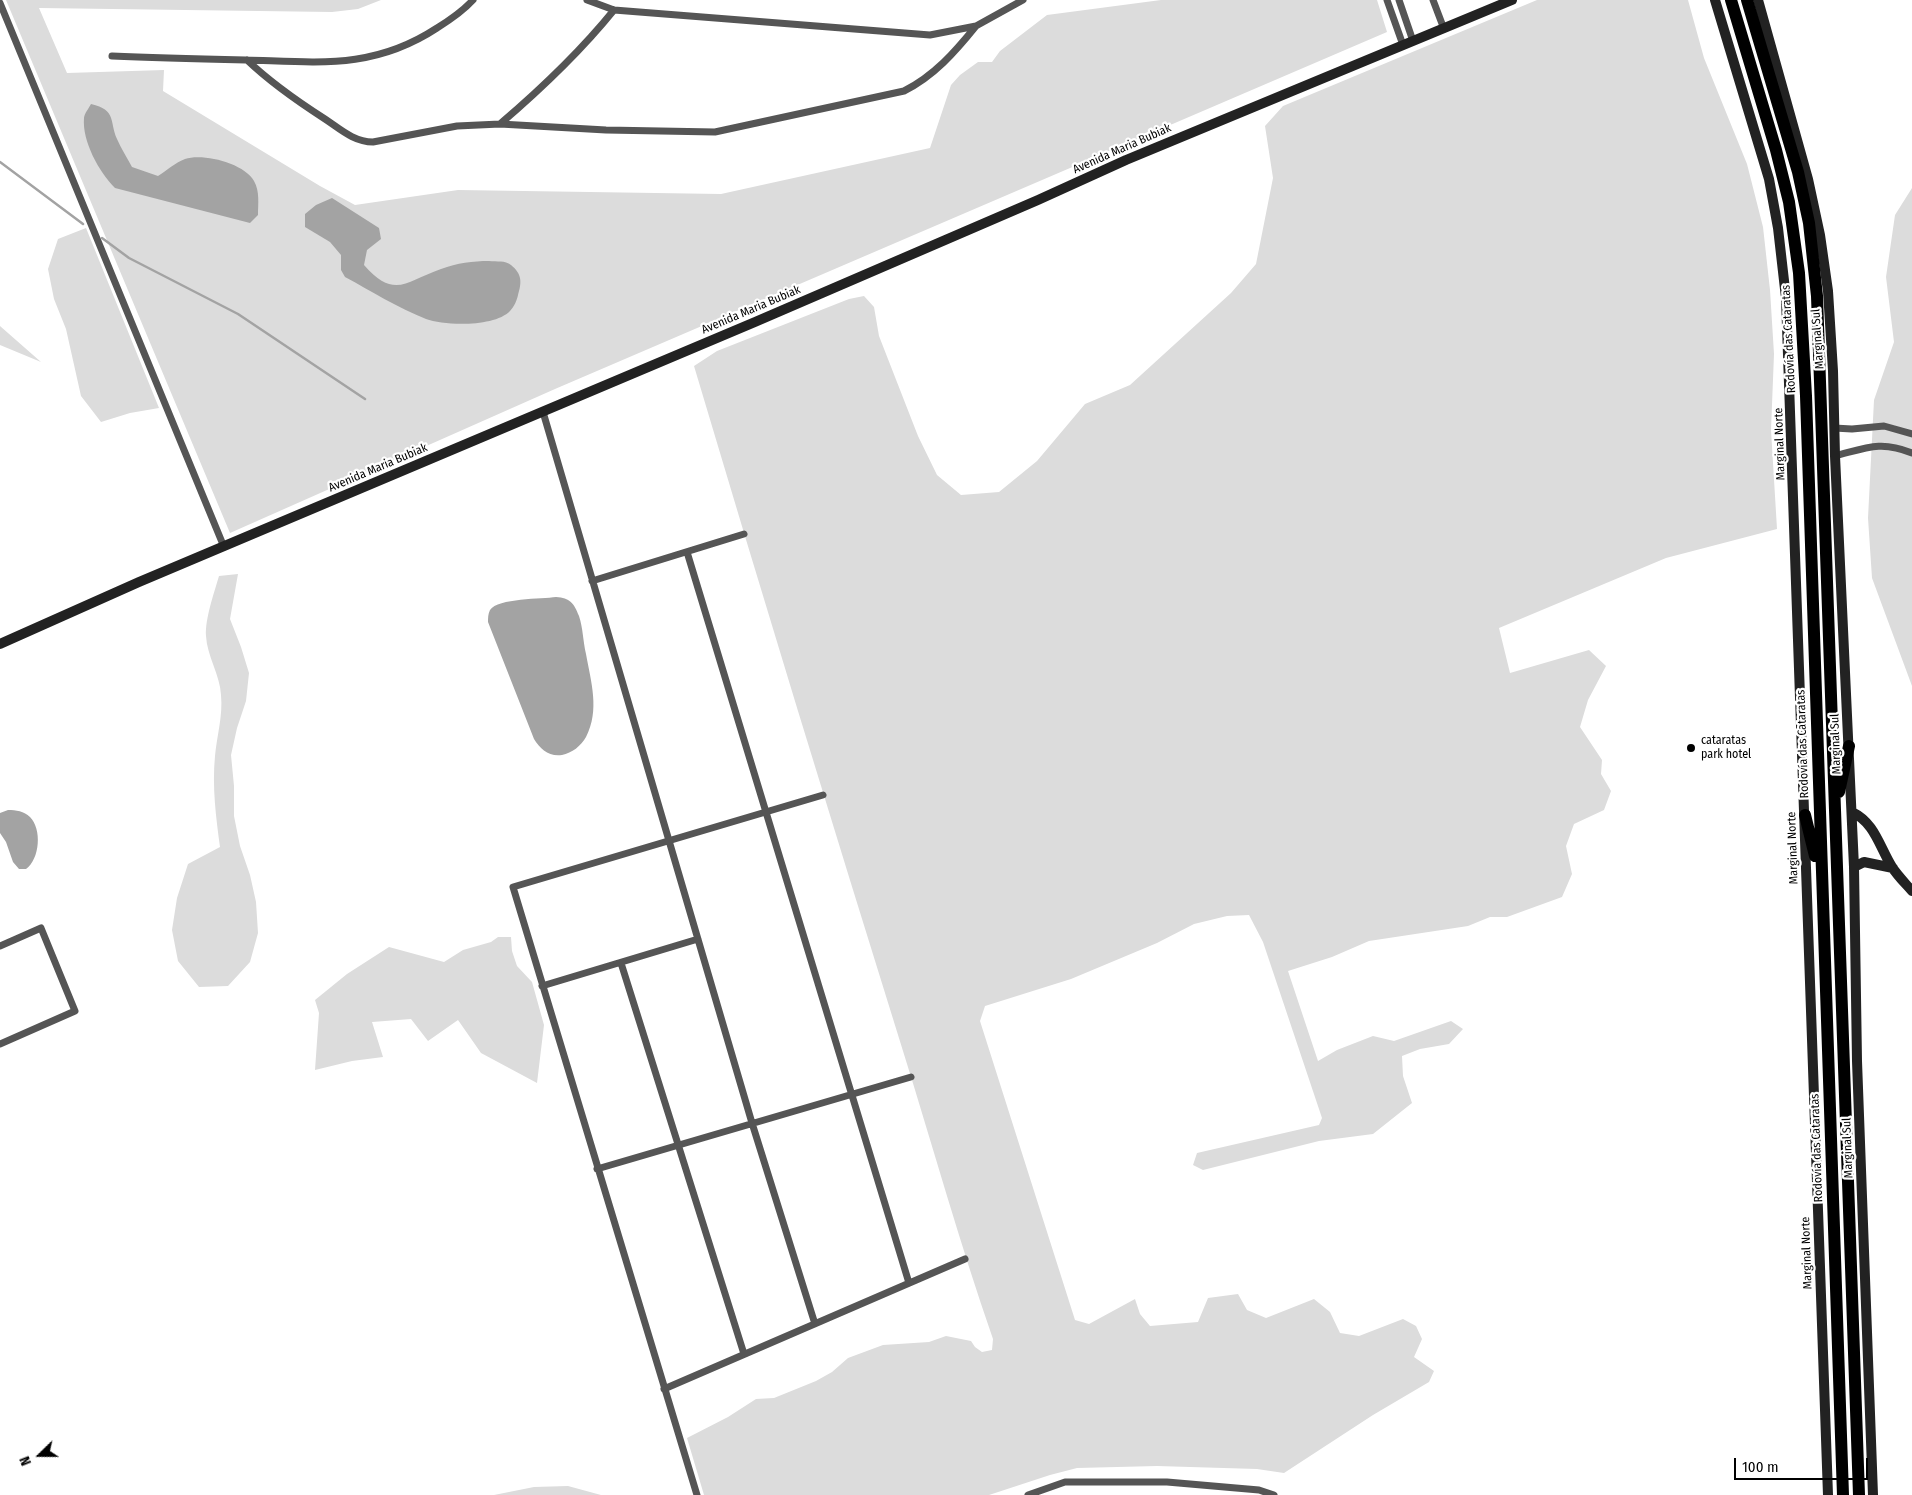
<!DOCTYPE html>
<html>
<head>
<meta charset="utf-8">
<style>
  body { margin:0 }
  #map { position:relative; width:1912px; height:1495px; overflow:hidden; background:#fff; font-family:"Fira Sans Condensed",sans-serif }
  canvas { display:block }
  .north { position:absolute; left:15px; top:1430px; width:50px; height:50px; -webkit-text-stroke:4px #fff; paint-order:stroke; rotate:248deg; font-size:14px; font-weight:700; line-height:20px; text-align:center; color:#000 }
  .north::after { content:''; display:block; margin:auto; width:18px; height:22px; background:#000; clip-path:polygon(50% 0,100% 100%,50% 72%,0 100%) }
  .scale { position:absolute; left:1734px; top:1458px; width:134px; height:22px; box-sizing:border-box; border:2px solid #000; border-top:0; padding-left:6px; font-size:15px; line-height:18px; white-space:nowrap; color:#000; -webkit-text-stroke:4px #fff; paint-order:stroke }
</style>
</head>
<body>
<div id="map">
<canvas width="1912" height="1495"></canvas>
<div class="north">N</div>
<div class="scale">100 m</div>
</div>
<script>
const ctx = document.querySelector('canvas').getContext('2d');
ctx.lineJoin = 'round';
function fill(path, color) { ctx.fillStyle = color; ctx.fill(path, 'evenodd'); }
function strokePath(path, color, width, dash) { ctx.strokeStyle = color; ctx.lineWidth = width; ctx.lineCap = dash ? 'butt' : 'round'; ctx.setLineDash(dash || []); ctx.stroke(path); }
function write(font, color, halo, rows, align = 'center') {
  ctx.font = font + ' "Fira Sans Condensed",sans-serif'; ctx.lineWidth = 4.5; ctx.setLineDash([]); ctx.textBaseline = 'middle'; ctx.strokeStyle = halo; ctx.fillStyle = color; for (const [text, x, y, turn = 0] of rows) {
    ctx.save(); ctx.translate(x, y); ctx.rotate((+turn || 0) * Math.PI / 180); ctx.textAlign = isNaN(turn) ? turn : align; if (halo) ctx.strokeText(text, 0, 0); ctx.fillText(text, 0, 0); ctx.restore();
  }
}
const green = new Path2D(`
  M 6,0 L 381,0 L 358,9 L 332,12 L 39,8 L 67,73 L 164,70 L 163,91 L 320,186 L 355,205 L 458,190 L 721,194 L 930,148 L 951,85 L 960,75 L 978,62 L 992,62 L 1000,51 L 1047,15 L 1161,0 L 1377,0 L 1387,32 L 555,389 L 230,533 Z
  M 1537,0 L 1688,0 L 1704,58 L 1747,164 L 1763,227 L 1770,290 L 1774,354 L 1771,430 L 1777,529 L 1666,558 L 1499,628 L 1510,673 L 1589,650 L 1606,666 L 1588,700 L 1580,727 L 1602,760 L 1601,774 L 1611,791 L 1604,810 L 1574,824 L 1566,846 L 1572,874 L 1562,897 L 1507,917 L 1490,917 L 1468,926 L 1369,941 L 1332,957 L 1288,971 L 1318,1061 L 1337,1050 L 1373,1036 L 1394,1041 L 1451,1021 L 1463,1029 L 1449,1044 L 1420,1049 L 1402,1056 L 1403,1076 L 1412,1103 L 1373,1134 L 1319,1141 L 1203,1170 L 1193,1165 L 1197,1153 L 1319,1125 L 1322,1118 L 1263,942 L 1249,915 L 1227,916 L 1194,924 L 1157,943 L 1071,979 L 985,1006 L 980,1021 L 1075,1320 L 1089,1324 L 1135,1299 L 1140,1314 L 1150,1326 L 1198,1322 L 1208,1298 L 1238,1294 L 1247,1310 L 1266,1318 L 1314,1299 L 1330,1312 L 1340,1333 L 1359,1336 L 1403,1319 L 1416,1326 L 1422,1339 L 1414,1357 L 1434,1371 L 1429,1382 L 1373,1415 L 1284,1473 L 1257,1469 L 1157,1466 L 1077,1468 L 1050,1475 L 989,1495 L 704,1495 L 687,1438 L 728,1417 L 756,1399 L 774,1398 L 816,1381 L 832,1372 L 848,1358 L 883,1345 L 929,1342 L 946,1336 L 971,1341 L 975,1347 L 982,1352 L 992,1350 L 993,1339 C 960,1244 933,1147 903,1051 C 832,823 762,595 694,366 L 717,351 L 849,299 L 864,296 L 874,307 L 879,336 L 918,436 L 937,475 L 961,495 L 999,492 L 1037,461 L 1085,404 L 1130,385 L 1231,293 L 1256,264 L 1273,178 L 1265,126 L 1283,106 Z
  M 1912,188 L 1912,686 L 1872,578 L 1868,518 L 1874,400 L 1894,342 L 1886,277 L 1895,215 Z
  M 86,228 L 159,408 L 130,413 L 101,422 L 81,396 L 66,329 L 54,299 L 48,269 L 58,239 Z
  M 0,326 L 41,362 L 0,345 Z
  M 238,574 L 230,619 L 241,647 L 249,673 L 246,701 L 237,728 L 231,755 L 234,786 L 234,816 L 240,846 L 250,875 L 256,902 L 258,933 L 250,962 L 228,986 L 199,987 L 178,961 L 172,930 L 177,898 L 188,864 L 220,847 C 216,817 212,787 215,756 C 217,735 223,716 221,695 C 220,675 207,656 206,636 C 205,619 214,593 219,576 Z
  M 498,937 L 511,937 L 512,951 L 517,966 L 532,982 L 544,1025 L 537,1083 L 481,1053 L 458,1020 L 428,1041 L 411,1019 L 372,1022 L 383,1057 L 352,1061 L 315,1070 L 319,1013 L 315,1000 L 347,974 L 389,947 L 444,962 L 463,950 L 491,942 Z
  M 568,1486 L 601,1495 L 494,1495 L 534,1487 Z`);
const water = new Path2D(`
  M 91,104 C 117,110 109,121 117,139 C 121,148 127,158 132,167 L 158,176 C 166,171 176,162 185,159 C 203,153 244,163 254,181 C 260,191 258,205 258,215 L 250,223 L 115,188 C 99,172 82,141 84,118 C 84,114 89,108 91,104 Z
  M 332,198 L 379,228 L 381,239 L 367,250 L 364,265 C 395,300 406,281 441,269 C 457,263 473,261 489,261 C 497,262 505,260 511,265 C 522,274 522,282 518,295 C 517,300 514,307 510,311 C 495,327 445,326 426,319 C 398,308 371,291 345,277 L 341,270 L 341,255 L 330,242 L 305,227 L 305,214 L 316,205 Z
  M 556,597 C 570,598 574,603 579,616 C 583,628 583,641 586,654 C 591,682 600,710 586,737 C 581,746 572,753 562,755 C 549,757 540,749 534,739 L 488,622 C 488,618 488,614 490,610 C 498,598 542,599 556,597 Z
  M 8,810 C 16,810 24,811 30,817 C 42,829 40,859 26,869 L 19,869 L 13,862 L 6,842 L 0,833 L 0,813 Z`);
const stream = new Path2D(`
  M 0,162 L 83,224
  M 102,238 L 129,258 L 238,314 L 365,399`);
const street = new Path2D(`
  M 587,0 L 614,10 L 930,35 L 976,26 L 1023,0
  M 1387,0 L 1403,45
  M 1399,0 L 1413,41
  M 1433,0 L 1444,29
  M 0,3 L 224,547
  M 112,56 C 157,58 201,59 246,60 C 318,62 373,70 437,28 C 450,20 463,11 473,0
  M 247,60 C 271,83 297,101 325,119 C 340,129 354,142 373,142 L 457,126 L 500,124 L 606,130 L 715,132 L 904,91 C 934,76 955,52 976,26
  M 500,124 C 541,89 580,52 614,10
  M 543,412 L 752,1123 L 815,1324
  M 1834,428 L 1852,429 L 1884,426 L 1912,434
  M 1835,456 C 1866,448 1881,440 1912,453
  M 687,552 L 909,1283
  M 592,581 L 744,534
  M 0,946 L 41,928 L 75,1011 L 0,1044
  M 621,963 L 744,1354
  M 542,986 L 698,939
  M 597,1169 L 911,1077
  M 664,1389 L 965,1259
  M 697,1495 L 513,887 L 823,795
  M 1028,1495 L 1065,1482 L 1167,1482 L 1259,1490 L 1274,1495`);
const secondary = new Path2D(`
  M 1715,0 L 1769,179 L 1778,228 L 1786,298 L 1828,1495
  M 1758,0 L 1808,179 L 1820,235 L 1828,291 L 1833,371 L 1835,456 L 1854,867 L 1857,1061 L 1873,1495
  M 0,644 L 139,582 L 755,322 L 1038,200 L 1126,160 L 1512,0
  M 1852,812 C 1875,823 1879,846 1892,867 C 1897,875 1905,883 1912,891
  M 1854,867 L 1864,862 L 1893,868`);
const highway = new Path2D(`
  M 1731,0 L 1776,150 L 1789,202 L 1799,273 L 1806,396 L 1843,1495
  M 1747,0 L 1798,172 L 1809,223 L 1817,296 L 1859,1495
  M 1839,792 L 1849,746
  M 1805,815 L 1815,856`);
const markers = [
  [1691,748,5,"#000"]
];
const streetNames = [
  ["Avenida Maria Bubiak",1122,149,-24],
  ["Avenida Maria Bubiak",751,310,-23],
  ["Rodovía das Cataratas",1789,339,-93],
  ["Marginal Sul",1818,339,-94],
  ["Marginal Norte",1780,444,-92],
  ["Avenida Maria Bubiak",378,468,-23],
  ["Rodovía das Cataratas",1803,744,-92],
  ["Marginal Sul",1836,744,-92],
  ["Marginal Norte",1793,848,-92],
  ["Rodovía das Cataratas",1817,1148,-92],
  ["Marginal Sul",1848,1148,-92],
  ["Marginal Norte",1807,1253,-92]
];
const poiNames = [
  ["cataratas",1701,741],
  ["park hotel",1701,755]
];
fill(green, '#dcdcdc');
fill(water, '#a3a3a3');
strokePath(stream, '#a3a3a3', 2.5);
strokePath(street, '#555', 7);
strokePath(secondary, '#222', 10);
strokePath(highway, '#000', 12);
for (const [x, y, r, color] of markers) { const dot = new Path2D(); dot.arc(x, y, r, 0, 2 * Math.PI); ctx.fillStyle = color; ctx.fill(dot); strokePath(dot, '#fff', 2); }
write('12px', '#000', '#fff', streetNames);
write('12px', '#000', '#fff', poiNames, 'left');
</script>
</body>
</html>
